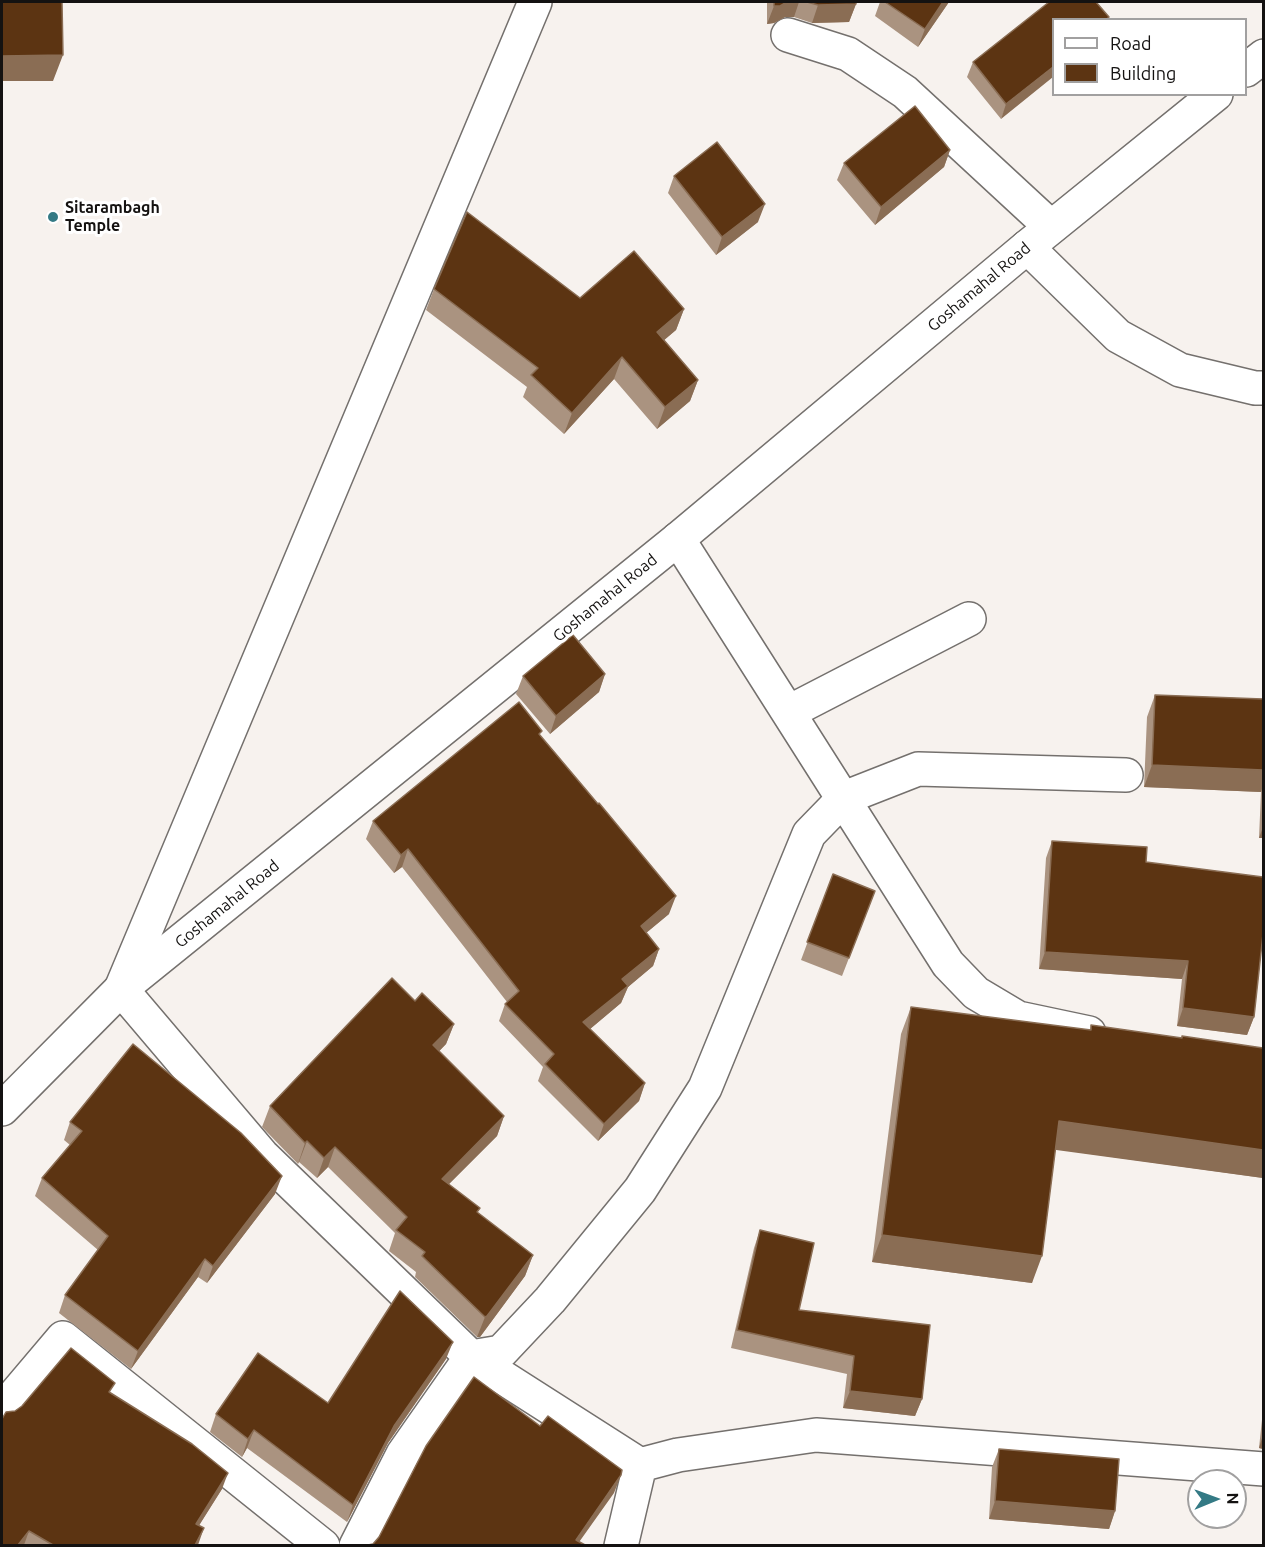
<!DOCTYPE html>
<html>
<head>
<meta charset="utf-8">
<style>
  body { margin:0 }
  #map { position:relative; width:1265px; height:1547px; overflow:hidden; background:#f7f2ee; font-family:Ubuntu,sans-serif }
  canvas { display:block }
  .frame { position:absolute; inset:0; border:3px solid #141211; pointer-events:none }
  .legend { position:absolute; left:1052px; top:18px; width:195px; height:78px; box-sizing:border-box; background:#fff; border:2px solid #a1a0a0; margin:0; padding:8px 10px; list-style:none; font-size:18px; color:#141211 }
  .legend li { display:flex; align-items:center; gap:12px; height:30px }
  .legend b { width:30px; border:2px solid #a1a0a0 }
  .north { position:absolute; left:1187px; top:1469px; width:60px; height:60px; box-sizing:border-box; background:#fff; border:2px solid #a1a0a0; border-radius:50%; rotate:89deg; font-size:16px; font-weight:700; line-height:24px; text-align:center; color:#141211 }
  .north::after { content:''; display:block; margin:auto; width:21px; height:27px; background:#347a85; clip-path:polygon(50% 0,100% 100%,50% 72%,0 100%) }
</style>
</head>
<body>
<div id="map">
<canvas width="1265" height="1547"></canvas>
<div class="frame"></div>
<ul class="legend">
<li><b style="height:8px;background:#fff"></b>Road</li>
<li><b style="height:16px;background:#5c3412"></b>Building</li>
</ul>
<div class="north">N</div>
</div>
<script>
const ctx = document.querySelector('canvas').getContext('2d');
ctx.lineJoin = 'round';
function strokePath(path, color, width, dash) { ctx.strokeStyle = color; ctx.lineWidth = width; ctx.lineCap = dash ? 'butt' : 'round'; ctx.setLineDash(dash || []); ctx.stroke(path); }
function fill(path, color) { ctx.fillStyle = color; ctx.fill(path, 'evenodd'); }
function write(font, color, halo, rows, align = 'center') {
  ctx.font = font + ' Ubuntu,sans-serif'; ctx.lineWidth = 6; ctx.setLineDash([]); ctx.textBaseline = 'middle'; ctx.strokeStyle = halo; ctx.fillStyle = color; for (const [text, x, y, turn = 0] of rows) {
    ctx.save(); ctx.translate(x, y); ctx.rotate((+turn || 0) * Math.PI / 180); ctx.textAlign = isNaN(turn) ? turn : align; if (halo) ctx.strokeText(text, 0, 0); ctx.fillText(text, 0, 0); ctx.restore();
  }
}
const minor = new Path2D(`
  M 535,2 L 121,989 L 262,1155 L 471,1357 L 640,1465 L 678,1455 L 816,1435 L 1264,1469
  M 788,35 L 848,54 L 905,92 L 1051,227
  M 1027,247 L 1118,336 L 1180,370 L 1255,388 L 1264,388
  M 678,539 L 948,964 L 976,993 L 1018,1018 L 1089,1033
  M 789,712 L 969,619
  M 2,1410 L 63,1338 L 323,1546
  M 356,1546 L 403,1454 L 471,1357 L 501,1352 L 550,1300 L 640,1190 L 705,1088 L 809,834 L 844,798 L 918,769 L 1126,775
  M 621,1546 L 640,1465`);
const secondary = new Path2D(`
  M 1246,70 L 1264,56
  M 2,1109 L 121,989 L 678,539 L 1027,247 L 1216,94`);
const wall = new Path2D(`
  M 767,2 L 856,2 L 856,4 L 849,22 L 812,23 L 794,17 L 785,17 L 774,23 L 767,24 Z
  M 880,2 L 949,2 L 918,47 L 875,16 Z
  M 1049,2 L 1001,119 L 967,77 L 973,62 Z
  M 950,150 L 944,167 L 875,225 L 837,180 L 844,163 Z
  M 674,176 L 758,222 L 716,255 L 668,193 Z
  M 434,289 L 580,298 L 684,309 L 676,330 L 664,340 L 698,380 L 690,401 L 657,429 L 614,379 L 564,434 L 523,397 L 527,387 L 426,310 Z
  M 605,674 L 599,692 L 550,734 L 516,694 L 523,676 Z
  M 1155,695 L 1263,699 L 1263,838 L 1259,838 L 1261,792 L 1144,787 L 1147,717 Z
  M 540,736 L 669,914 L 646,933 L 659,949 L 653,966 L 628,987 L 621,1003 L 590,1029 L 645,1083 L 639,1101 L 598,1141 L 538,1081 L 543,1067 L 499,1021 L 505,1004 L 507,1002 L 402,867 L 394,873 L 366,839 L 373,821 Z
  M 1052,841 L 1146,862 L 1254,1017 L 1247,1035 L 1177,1026 L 1182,979 L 1039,969 L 1046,858 Z
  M 833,874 L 875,891 L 842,976 L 801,960 Z
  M 415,1001 L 454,1024 L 446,1044 L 439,1051 L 504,1116 L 497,1136 L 449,1184 L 478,1213 L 533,1255 L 525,1276 L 480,1337 L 477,1337 L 415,1277 L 416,1272 L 389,1251 L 395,1233 L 328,1167 L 317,1178 L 299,1162 L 298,1164 L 262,1127 L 270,1106 Z
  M 911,1007 L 1090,1030 L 1091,1025 L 1181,1038 L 1263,1048 L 1263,1178 L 1055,1149 L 1032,1283 L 872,1262 L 901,1034 Z
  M 70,1122 L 275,1194 L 207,1283 L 198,1277 L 131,1369 L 59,1313 L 65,1295 L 98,1250 L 35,1196 L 42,1178 L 70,1145 L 64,1140 Z
  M 760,1230 L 799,1310 L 922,1399 L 915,1416 L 843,1408 L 847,1374 L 731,1348 L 754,1248 Z
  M 446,1359 L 388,1443 L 347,1522 L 247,1448 L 242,1457 L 210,1432 L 216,1414 L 328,1403 Z
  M 111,1393 L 222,1489 L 199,1525 L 198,1545 L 2,1545 L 15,1411 Z
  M 1263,1410 L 1263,1449 L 1259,1448 Z
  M 999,1449 L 1115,1511 L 1109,1529 L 989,1519 L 992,1467 Z`);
const shadedWall = new Path2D(`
  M 787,2 L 799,2 L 794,17 L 785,17 L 774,23 L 767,24 L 774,6 Z
  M 943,2 L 949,2 L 918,47 L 925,29 Z
  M 856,4 L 849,22 L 812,23 L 818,5 Z
  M 63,55 L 53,81 L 2,81 L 2,56 Z
  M 1053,67 L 1053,77 L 1001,119 L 1006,104 Z
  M 950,150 L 944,167 L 875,225 L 881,207 Z
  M 765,204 L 758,222 L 716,255 L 722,237 Z
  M 684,309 L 676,330 L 649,353 L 657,332 Z
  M 622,357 L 614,379 L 564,434 L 572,413 Z
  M 698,380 L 690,401 L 657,429 L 665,407 Z
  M 605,674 L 599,692 L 550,734 L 556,716 Z
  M 1152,765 L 1263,770 L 1263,786 L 1261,792 L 1144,787 Z
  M 1263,827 L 1263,838 L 1259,838 Z
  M 408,849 L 402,867 L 394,873 L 401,855 Z
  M 676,896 L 669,914 L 634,943 L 641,926 Z
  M 659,949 L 653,966 L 628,987 L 621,1003 L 577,1040 L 583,1022 L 622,979 Z
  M 1045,952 L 1188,961 L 1182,979 L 1039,969 Z
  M 1183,1008 L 1254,1017 L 1247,1035 L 1177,1026 Z
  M 454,1024 L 446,1044 L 425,1066 L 433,1045 Z
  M 645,1083 L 639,1101 L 598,1141 L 604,1124 Z
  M 504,1116 L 497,1136 L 434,1199 L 442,1179 Z
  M 1059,1121 L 1263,1150 L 1263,1178 L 1049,1149 Z
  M 307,1141 L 299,1162 L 298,1164 L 305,1143 Z
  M 335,1147 L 328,1167 L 317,1178 L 324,1158 Z
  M 282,1176 L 275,1194 L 207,1283 L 213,1266 Z
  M 882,1235 L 1042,1256 L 1032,1283 L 872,1262 Z
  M 533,1255 L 525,1276 L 480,1337 L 477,1337 L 485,1317 Z
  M 205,1259 L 198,1277 L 131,1369 L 138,1351 Z
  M 453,1342 L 446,1359 L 388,1443 L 347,1522 L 353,1505 L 394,1426 Z
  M 850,1391 L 922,1399 L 915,1416 L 843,1408 Z
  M 254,1430 L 247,1448 L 242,1457 L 248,1439 Z
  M 1263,1435 L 1263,1449 L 1259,1448 Z
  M 228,1473 L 222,1489 L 190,1540 L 196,1524 Z
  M 621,1475 L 614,1493 L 577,1545 L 576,1540 Z
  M 995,1501 L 1115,1511 L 1109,1529 L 989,1519 Z
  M 204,1528 L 198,1545 L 195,1545 Z
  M 29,1531 L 24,1545 L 18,1545 Z`);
const building = new Path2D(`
  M 2,2 L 62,2 L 63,55 L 2,56 Z
  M 774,2 L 787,2 L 780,6 L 774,6 Z
  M 807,2 L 856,2 L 856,4 L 818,5 Z
  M 885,2 L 943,2 L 925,29 Z
  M 1049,2 L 1096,2 L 1109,17 L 1106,20 L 1053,20 L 1053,67 L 1006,104 L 973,62 Z
  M 915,106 L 950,150 L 881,207 L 844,163 Z
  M 717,142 L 765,204 L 722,237 L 674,176 Z
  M 467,212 L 580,298 L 634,251 L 684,309 L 657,332 L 698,380 L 665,407 L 622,357 L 572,413 L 531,375 L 538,368 L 434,289 Z
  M 573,635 L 605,674 L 556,716 L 523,676 Z
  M 1155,695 L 1263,699 L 1263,770 L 1152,765 Z
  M 519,702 L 542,731 L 539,734 L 598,804 L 599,803 L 676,896 L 641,926 L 659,949 L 622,979 L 628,986 L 583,1022 L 645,1083 L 604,1124 L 545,1064 L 554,1054 L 505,1004 L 519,991 L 408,849 L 401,855 L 373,821 Z
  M 1052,841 L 1147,847 L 1146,862 L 1263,877 L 1263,934 L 1254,1017 L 1183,1008 L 1188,961 L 1045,952 Z
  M 833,874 L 875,891 L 849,958 L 807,942 Z
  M 392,978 L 415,1001 L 422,993 L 454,1024 L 433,1045 L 504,1116 L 442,1179 L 480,1208 L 477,1212 L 533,1255 L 487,1316 L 485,1317 L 422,1256 L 425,1252 L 396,1230 L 407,1217 L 335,1147 L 324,1158 L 307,1141 L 305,1143 L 270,1106 Z
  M 911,1007 L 1091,1030 L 1091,1025 L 1182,1038 L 1182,1036 L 1263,1048 L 1263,1150 L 1059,1121 L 1042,1256 L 882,1235 Z
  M 133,1044 L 241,1133 L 282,1176 L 213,1266 L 205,1259 L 138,1351 L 65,1295 L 108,1236 L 42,1178 L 82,1131 L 70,1122 Z
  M 760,1230 L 814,1243 L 799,1310 L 930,1325 L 922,1399 L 850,1391 L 854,1356 L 737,1330 Z
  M 400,1291 L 453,1342 L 394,1426 L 353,1505 L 254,1430 L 248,1439 L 216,1414 L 258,1353 L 328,1403 Z
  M 71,1348 L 115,1383 L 109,1392 L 192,1444 L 228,1473 L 196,1524 L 204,1528 L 195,1545 L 53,1545 L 29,1531 L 18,1545 L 2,1545 L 2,1419 L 6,1412 L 15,1411 L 22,1406 Z
  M 474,1377 L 540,1426 L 548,1416 L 622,1470 L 621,1475 L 576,1540 L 585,1545 L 368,1545 L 373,1544 L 379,1537 L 426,1446 Z
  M 999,1449 L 1119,1459 L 1115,1511 L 995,1501 Z`);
const markers = [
  [53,217,6,"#347a85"]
];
const poiNames = [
  ["Sitarambagh",65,208],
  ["Temple",65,226]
];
const streetNames = [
  ["Goshamahal Road",979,287,-40],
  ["Goshamahal Road",605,598,-39],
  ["Goshamahal Road",227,904,-39]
];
strokePath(minor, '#74706d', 36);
strokePath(secondary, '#74706d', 36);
strokePath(minor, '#fff', 33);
strokePath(secondary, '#fff', 33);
fill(wall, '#aa9380');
fill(shadedWall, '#8a6d54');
fill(building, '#5c3412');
strokePath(building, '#8a6d54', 1.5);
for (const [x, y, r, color] of markers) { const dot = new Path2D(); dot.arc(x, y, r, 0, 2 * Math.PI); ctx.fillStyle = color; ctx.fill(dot); strokePath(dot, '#fff', 2); }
write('bold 16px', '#141211', '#fff', poiNames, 'left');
write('16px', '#141211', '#fff', streetNames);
</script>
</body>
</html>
